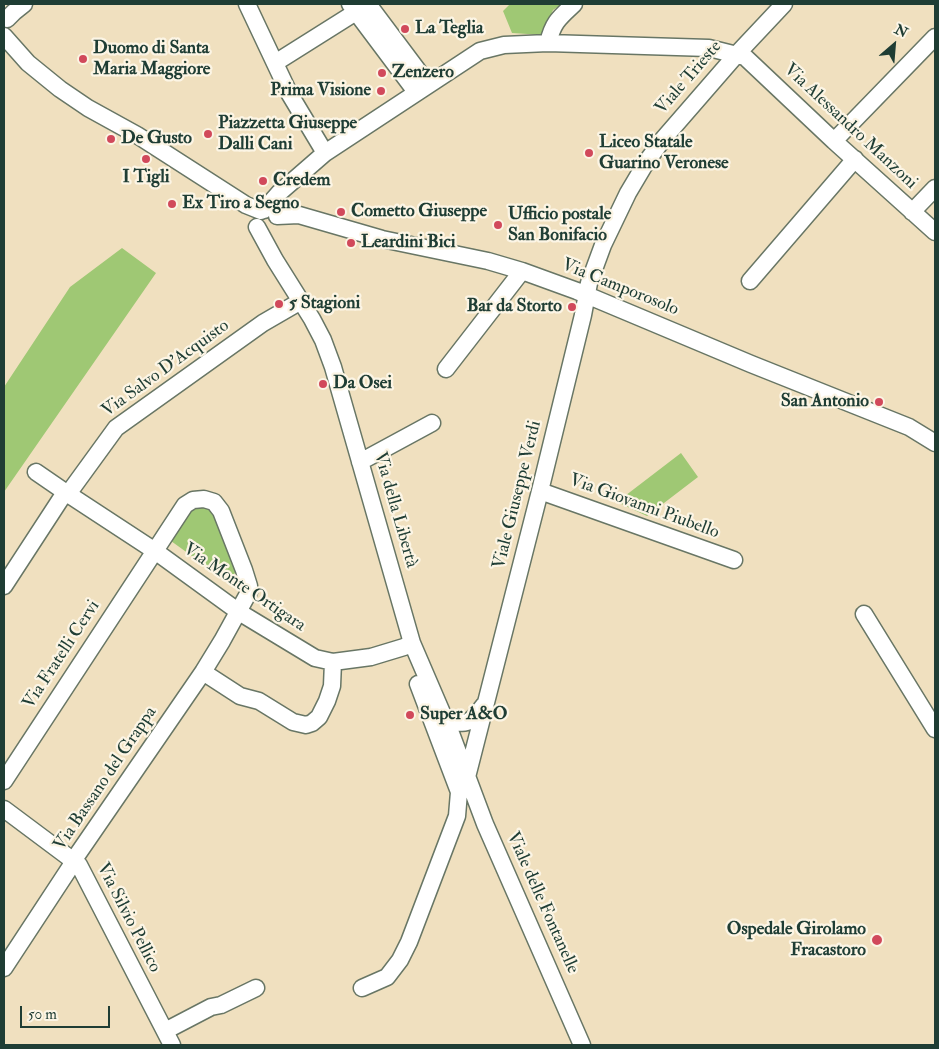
<!DOCTYPE html>
<html>
<head>
<meta charset="utf-8">
<style>
  body { margin:0 }
  #map { position:relative; width:939px; height:1049px; overflow:hidden; background:#f0e0bf; font-family:"IM FELL Double Pica",serif }
  canvas { display:block }
  .frame { position:absolute; inset:0; border:5px solid #1f3d34; pointer-events:none }
  .north { position:absolute; left:869px; top:20px; width:50px; height:50px; -webkit-text-stroke:4px #fcf5e5; paint-order:stroke; rotate:27deg; font-size:14px; font-weight:700; line-height:20px; text-align:center; color:#1f3d34 }
  .north::after { content:''; display:block; margin:auto; width:18px; height:22px; background:#1f3d34; clip-path:polygon(50% 0,100% 100%,50% 72%,0 100%) }
  .scale { position:absolute; left:20px; top:1006px; width:90px; height:22px; box-sizing:border-box; border:2px solid #1f3d34; border-top:0; padding-left:6px; font-size:15px; line-height:18px; white-space:nowrap; color:#1f3d34; -webkit-text-stroke:4px #fcf5e5; paint-order:stroke }
</style>
</head>
<body>
<div id="map">
<canvas width="939" height="1049"></canvas>
<div class="frame"></div>
<div class="north">N</div>
<div class="scale">50 m</div>
</div>
<script>
const ctx = document.querySelector('canvas').getContext('2d');
ctx.lineJoin = 'round';
function fill(path, color) { ctx.fillStyle = color; ctx.fill(path, 'evenodd'); }
function strokePath(path, color, width, dash) { ctx.strokeStyle = color; ctx.lineWidth = width; ctx.lineCap = dash ? 'butt' : 'round'; ctx.setLineDash(dash || []); ctx.stroke(path); }
function write(font, color, halo, rows, align = 'center') {
  ctx.font = font + ' "IM FELL Double Pica",serif'; ctx.lineWidth = 4.5; ctx.setLineDash([]); ctx.textBaseline = 'middle'; ctx.strokeStyle = halo; ctx.fillStyle = color; for (const [text, x, y, turn = 0] of rows) {
    ctx.save(); ctx.translate(x, y); ctx.rotate((+turn || 0) * Math.PI / 180); ctx.textAlign = isNaN(turn) ? turn : align; if (halo) ctx.strokeText(text, 0, 0); ctx.fillText(text, 0, 0); ctx.restore();
  }
}
const green = new Path2D(`
  M 510,4 L 562,4 L 553,10 L 543,35 L 512,33 L 503,11 Z
  M 122,248 L 156,273 L 4,492 L 4,387 L 70,287 Z
  M 681,453 L 698,477 L 647,516 L 617,502 Z
  M 212,507 L 238,569 L 228,582 L 171,541 L 192,508 Z`);
const minor = new Path2D(`
  M 247,4 L 289,93 L 325,153
  M 350,4 L 416,92
  M 368,4 L 428,84
  M 7,19 L 14,12 L 24,4
  M 4,36 L 28,63 L 60,89 L 88,108 L 137,135 L 246,205 L 261,211
  M 548,43 C 553,22 559,18 574,4
  M 275,63 L 356,12 L 366,4
  M 834,141 L 935,37
  M 264,210 L 279,193 L 325,153 L 480,51 L 504,45 L 548,43 L 709,48 L 745,57 L 834,141 L 935,232
  M 912,212 L 935,188
  M 277,216 L 299,215 L 382,239 L 488,261 L 522,271 L 577,291 L 751,364 L 909,427 L 935,443
  M 257,227 L 275,260 L 312,319 L 323,340 L 333,367 L 412,643 L 452,736 L 485,824 L 582,1045
  M 750,281 L 855,159
  M 446,369 L 522,271
  M 360,462 L 432,423
  M 36,472 L 68,494 L 155,551 L 239,612 L 315,658 L 333,662 L 371,657 L 404,647 L 412,643
  M 540,491 L 734,560
  M 4,586 L 62,497 L 68,494 L 116,428 L 263,323 L 301,301
  M 864,614 L 935,729
  M 203,672 L 240,696 L 259,701 L 293,722 L 306,725 L 312,723 L 319,717 L 327,701 L 332,686 L 333,662
  M 418,684 L 459,792
  M 443,717 C 466,727 469,725 484,705
  M 4,781 L 185,505 L 193,500 L 204,499 L 214,502 L 221,511 L 244,570 L 249,586 L 249,592 L 222,641 L 203,672 L 73,861 L 71,866 L 4,968
  M 4,809 L 79,865 L 172,1045
  M 362,988 L 387,977 L 400,960 L 409,942 L 457,816 L 459,792 L 467,777 L 540,491 L 583,315 L 589,283 L 603,245 L 628,193 L 647,161 L 664,138 L 737,54 L 784,4
  M 165,1031 L 211,1007 L 221,1005 L 256,988`);
const markers = [
  [405,29,5,"#d1495b"],
  [83,59,5,"#d1495b"],
  [382,73,5,"#d1495b"],
  [381,91,5,"#d1495b"],
  [208,134,5,"#d1495b"],
  [111,139,5,"#d1495b"],
  [589,153,5,"#d1495b"],
  [146,159,5,"#d1495b"],
  [263,181,5,"#d1495b"],
  [172,204,5,"#d1495b"],
  [341,212,5,"#d1495b"],
  [498,225,5,"#d1495b"],
  [351,243,5,"#d1495b"],
  [279,304,5,"#d1495b"],
  [572,307,5,"#d1495b"],
  [323,384,5,"#d1495b"],
  [879,402,5,"#d1495b"],
  [410,715,5,"#d1495b"],
  [877,940,6,"#d1495b"]
];
const poiNames = [
  ["La Teglia",415,29],
  ["Duomo di Santa",93,49],
  ["Maria Maggiore",93,70],
  ["Zenzero",392,73],
  ["Prima Visione",371,91,"right"],
  ["Piazzetta Giuseppe",218,124],
  ["Dalli Cani",218,145],
  ["De Gusto",121,139],
  ["Liceo Statale",599,143],
  ["Guarino Veronese",599,164],
  ["I Tigli",146,178,"center"],
  ["Credem",273,181],
  ["Ex Tiro a Segno",182,204],
  ["Cometto Giuseppe",351,212],
  ["Ufficio postale",508,215],
  ["San Bonifacio",508,236],
  ["Leardini Bici",361,243],
  ["5 Stagioni",289,304],
  ["Bar da Storto",562,307,"right"],
  ["Da Osei",333,384],
  ["San Antonio",869,402,"right"],
  ["Super A&O",420,715],
  ["Ospedale Girolamo",866,930,"right"],
  ["Fracastoro",866,951,"right"]
];
const streetNames = [
  ["Viale Trieste",689,78,-49],
  ["Via Alessandro Manzoni",850,127,43],
  ["Via Camporosolo",620,288,22],
  ["Via Salvo D'Acquisto",166,369,-36],
  ["Viale Giuseppe Verdi",518,495,-76],
  ["Via Giovanni Piubello",644,507,20],
  ["Via della Libertà",395,510,74],
  ["Via Monte Ortigara",244,588,34],
  ["Via Fratelli Cervi",62,655,-57],
  ["Via Bassano del Grappa",106,779,-56],
  ["Viale delle Fontanelle",542,903,66],
  ["Via Silvio Pellico",128,918,63]
];
fill(green, '#9fc874');
strokePath(minor, '#687665', 19);
strokePath(minor, '#fff', 16);
for (const [x, y, r, color] of markers) { const dot = new Path2D(); dot.arc(x, y, r, 0, 2 * Math.PI); ctx.fillStyle = color; ctx.fill(dot); strokePath(dot, '#fcf5e5', 2); }
write('bold 18px', '#1f3d34', '#fcf5e5', poiNames, 'left');
write('18px', '#1f3d34', '#fcf5e5', streetNames);
</script>
</body>
</html>
